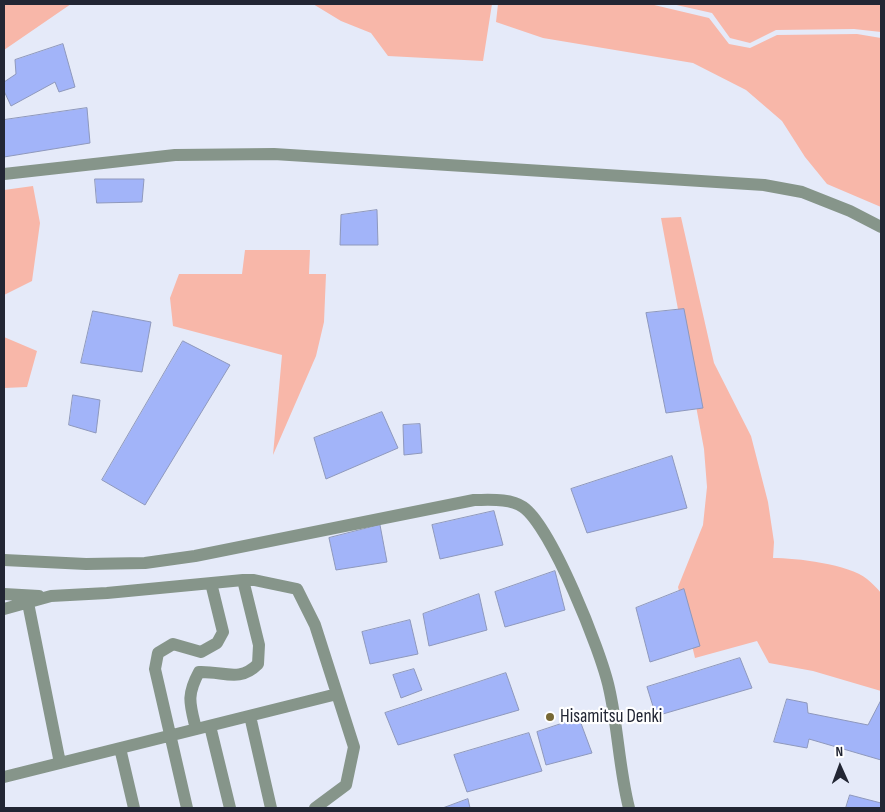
<!DOCTYPE html>
<html>
<head>
<meta charset="utf-8">
<style>
  body { margin:0 }
  #map { position:relative; width:885px; height:812px; overflow:hidden; background:#e5eaf9; font-family:"Sofia Sans Condensed",sans-serif }
  canvas { display:block }
  .frame { position:absolute; inset:0; border:5px solid #222634; pointer-events:none }
  .north { position:absolute; left:815px; top:742px; width:50px; height:50px; -webkit-text-stroke:4px #fff; paint-order:stroke; rotate:358deg; font-size:14px; font-weight:700; line-height:20px; text-align:center; color:#222634 }
  .north::after { content:''; display:block; margin:auto; width:18px; height:22px; background:#222634; clip-path:polygon(50% 0,100% 100%,50% 72%,0 100%) }
</style>
</head>
<body>
<div id="map">
<canvas width="885" height="812"></canvas>
<div class="frame"></div>
<div class="north">N</div>
</div>
<script>
const ctx = document.querySelector('canvas').getContext('2d');
ctx.lineJoin = 'round';
function fill(path, color) { ctx.fillStyle = color; ctx.fill(path, 'evenodd'); }
function strokePath(path, color, width, dash) { ctx.strokeStyle = color; ctx.lineWidth = width; ctx.lineCap = dash ? 'butt' : 'round'; ctx.setLineDash(dash || []); ctx.stroke(path); }
function write(font, color, halo, rows, align = 'center') {
  ctx.font = font + ' "Sofia Sans Condensed",sans-serif'; ctx.lineWidth = 4.5; ctx.setLineDash([]); ctx.textBaseline = 'middle'; ctx.strokeStyle = halo; ctx.fillStyle = color; for (const [text, x, y, turn = 0] of rows) {
    ctx.save(); ctx.translate(x, y); ctx.rotate((+turn || 0) * Math.PI / 180); ctx.textAlign = isNaN(turn) ? turn : align; if (halo) ctx.strokeText(text, 0, 0); ctx.fillText(text, 0, 0); ctx.restore();
  }
}
const green = new Path2D(`
  M 4,4 L 71,4 L 4,50 Z
  M 313,4 L 492,4 L 483,61 L 388,56 L 371,33 L 341,21 Z
  M 498,4 L 650,4 L 709,18 L 729,44 L 750,48 L 777,35 L 857,34 L 881,38 L 881,207 L 827,184 L 805,157 L 782,121 L 746,90 L 693,63 L 543,38 L 496,22 Z
  M 672,4 L 881,4 L 881,32 L 854,29 L 776,30 L 750,43 L 730,38 L 712,13 Z
  M 33,186 L 40,223 L 32,281 L 4,295 L 4,190 Z
  M 681,217 L 714,363 L 751,436 L 768,502 L 774,542 L 773,558 C 796,558 849,564 867,579 C 872,583 877,588 881,593 L 881,691 L 813,671 L 769,663 L 757,641 L 695,658 L 678,587 L 703,525 L 707,487 L 704,449 L 661,218 Z
  M 245,250 L 310,250 L 309,274 L 326,274 L 324,322 L 316,356 L 273,455 L 282,355 L 173,326 L 170,298 L 179,274 L 242,274 Z
  M 4,337 L 37,351 L 27,387 L 4,388 Z`);
const building = new Path2D(`
  M 63,44 L 75,87 L 59,92 L 55,82 L 11,106 L 4,91 L 4,82 L 16,74 L 15,60 Z
  M 87,108 L 90,143 L 4,157 L 4,120 Z
  M 95,179 L 144,179 L 142,202 L 97,203 Z
  M 377,210 L 378,245 L 340,245 L 341,215 Z
  M 684,309 L 703,408 L 666,413 L 646,313 Z
  M 93,311 L 151,322 L 142,372 L 81,363 Z
  M 183,341 L 230,365 L 145,505 L 102,480 Z
  M 73,395 L 100,400 L 96,433 L 69,425 Z
  M 382,412 L 398,448 L 326,479 L 314,438 Z
  M 420,424 L 422,453 L 404,455 L 403,425 Z
  M 672,456 L 687,508 L 587,533 L 571,489 Z
  M 494,511 L 503,545 L 440,559 L 432,525 Z
  M 380,525 L 387,562 L 336,570 L 329,538 Z
  M 555,571 L 565,610 L 505,627 L 495,592 Z
  M 684,589 L 700,646 L 650,662 L 636,608 Z
  M 479,594 L 487,630 L 429,646 L 423,614 Z
  M 410,620 L 418,654 L 370,664 L 362,632 Z
  M 740,658 L 752,688 L 656,716 L 647,687 Z
  M 414,669 L 422,690 L 401,698 L 393,675 Z
  M 506,673 L 519,710 L 398,745 L 385,713 Z
  M 787,699 L 807,703 L 808,713 L 868,725 L 881,700 L 881,760 L 809,739 L 807,748 L 774,742 Z
  M 579,718 L 592,753 L 546,765 L 537,732 Z
  M 529,733 L 542,771 L 467,792 L 454,755 Z
  M 850,795 L 881,803 L 881,808 L 846,808 Z
  M 468,799 L 470,808 L 443,808 Z`);
const lane = new Path2D(`
  M 4,594 L 39,596
  M 28,603 L 60,763
  M 4,609 L 51,596 L 107,593 L 243,580 L 254,580 L 297,589 L 315,625 L 354,747 L 346,785 L 315,808
  M 250,716 L 271,808
  M 210,726 L 230,808
  M 196,729 C 190,704 186,696 199,672 C 224,671 239,683 258,664 L 259,645 L 243,580
  M 120,748 L 134,808
  M 4,777 L 337,694
  M 187,808 L 155,669 L 158,653 L 173,644 L 201,652 L 217,643 L 223,632 L 211,583`);
const street = new Path2D(`
  M 4,174 L 175,155 L 274,154 L 764,185 L 802,192 L 850,211 L 881,227
  M 4,560 L 86,564 L 145,563 L 195,556 L 474,500 C 489,500 510,498 523,507 C 551,526 601,651 609,688 C 618,727 619,769 629,808`);
const markers = [
  [550,717,5,"#776835"]
];
const poiNames = [
  ["Hisamitsu Denki",560,717]
];
fill(green, '#f8b7a9');
fill(building, '#a2b4f9');
strokePath(building, '#8e98bc', 1);
strokePath(lane, '#86958a', 12);
strokePath(street, '#86958a', 12);
for (const [x, y, r, color] of markers) { const dot = new Path2D(); dot.arc(x, y, r, 0, 2 * Math.PI); ctx.fillStyle = color; ctx.fill(dot); strokePath(dot, '#fff', 2); }
write('19px', '#222634', '#fff', poiNames, 'left');
</script>
</body>
</html>
